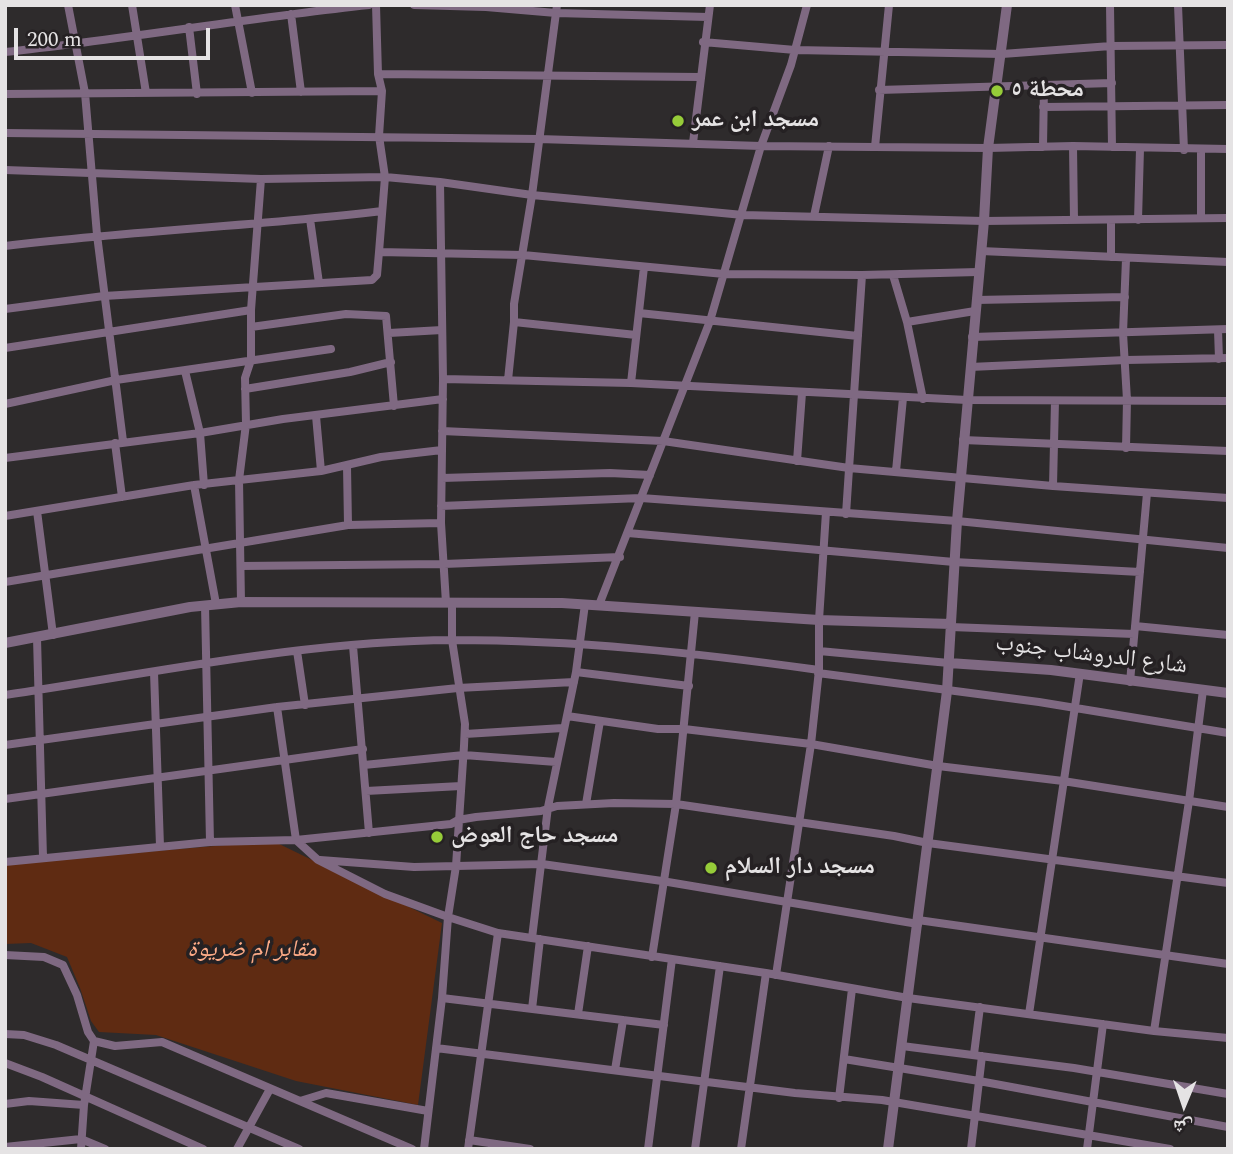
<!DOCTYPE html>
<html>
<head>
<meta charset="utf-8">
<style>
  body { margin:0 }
  #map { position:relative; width:1233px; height:1154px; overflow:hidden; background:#2e2b2c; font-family:Spectral,"Noto Naskh Arabic",serif }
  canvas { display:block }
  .frame { position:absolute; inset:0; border:7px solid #e5e3e4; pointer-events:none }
  .north { position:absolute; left:1149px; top:1070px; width:70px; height:70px; -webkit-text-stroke:5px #252123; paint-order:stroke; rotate:182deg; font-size:19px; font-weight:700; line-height:28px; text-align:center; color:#e5e3e4 }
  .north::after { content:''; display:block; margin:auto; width:24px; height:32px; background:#e5e3e4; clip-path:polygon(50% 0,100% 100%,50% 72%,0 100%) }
  .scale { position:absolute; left:14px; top:28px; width:196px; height:32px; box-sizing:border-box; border:4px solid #e5e3e4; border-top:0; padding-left:9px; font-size:21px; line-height:24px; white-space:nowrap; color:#e5e3e4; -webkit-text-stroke:5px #252123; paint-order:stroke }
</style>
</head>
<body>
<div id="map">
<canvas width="1233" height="1154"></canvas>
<div class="frame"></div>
<div class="north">ش</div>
<div class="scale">200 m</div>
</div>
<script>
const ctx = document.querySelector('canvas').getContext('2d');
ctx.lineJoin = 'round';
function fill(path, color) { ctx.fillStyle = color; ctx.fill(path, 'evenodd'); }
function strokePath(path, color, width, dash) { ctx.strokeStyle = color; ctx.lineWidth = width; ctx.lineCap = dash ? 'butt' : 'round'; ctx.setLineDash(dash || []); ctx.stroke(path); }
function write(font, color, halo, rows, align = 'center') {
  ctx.font = font + ' Spectral,"Noto Naskh Arabic",serif'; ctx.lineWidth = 7; ctx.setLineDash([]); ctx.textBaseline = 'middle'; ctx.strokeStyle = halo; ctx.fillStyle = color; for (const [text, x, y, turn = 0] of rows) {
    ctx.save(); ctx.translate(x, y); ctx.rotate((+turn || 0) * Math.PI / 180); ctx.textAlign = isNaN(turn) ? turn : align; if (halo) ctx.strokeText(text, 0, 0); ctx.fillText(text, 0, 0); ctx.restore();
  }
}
const green = new Path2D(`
  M 273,841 L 442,923 L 418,1105 L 296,1081 L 156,1035 L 99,1032 L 91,1021 L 80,988 L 67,957 L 31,943 L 5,944 L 5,864 Z`);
const minor = new Path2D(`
  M 68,5 L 85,93 L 97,235 L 123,441
  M 132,5 L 146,93
  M 235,5 L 252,93
  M 376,5 L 378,74 L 382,91 L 379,136 L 385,177 L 379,252 L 523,255 L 724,274 L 862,275 L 978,272
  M 414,5 L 486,7 L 556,13 L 708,17
  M 1110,5 L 1112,147
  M 1178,5 L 1184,150
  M 291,14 L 301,92
  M 189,27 L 197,94
  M 703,42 L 795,50 L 1002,54 L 1111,46 L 1228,45
  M 5,52 C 127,39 247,18 369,5
  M 378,74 L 700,77
  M 879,90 L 1112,83
  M 5,94 L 382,91
  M 1043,107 L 1228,105
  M 5,133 L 539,139 L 761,146 L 988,148 L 1073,146 L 1228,149
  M 693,143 L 710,5
  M 1073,146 L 1074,220
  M 875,147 L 889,5
  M 1043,147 L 1044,86
  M 1201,150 L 1201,218
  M 5,170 L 261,179 L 385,177 L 440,182 L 532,195 L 743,215 L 984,221 L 1228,218
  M 440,182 L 443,379 L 631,383 L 967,400 L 1228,401
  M 814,216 L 829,146
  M 310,219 L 319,283
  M 1138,220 L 1140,149
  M 5,246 C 131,231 257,226 382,211
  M 981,251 L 1228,262
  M 1111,257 L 1111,220
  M 893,275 L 907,322 L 923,399
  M 976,300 L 1125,297
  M 5,309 L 104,296 L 372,280 L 377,275 L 379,252
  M 639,313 L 858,336
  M 514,322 L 636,335
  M 907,322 L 975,311
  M 251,327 L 346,314 L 386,316 L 394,406
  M 1218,330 L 1219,359
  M 389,333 L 442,330
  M 972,337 L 1228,329
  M 5,348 L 251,310
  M 970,367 L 1126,360 L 1228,358
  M 185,371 L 200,433 L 204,485
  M 443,379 L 441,523 L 446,603
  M 508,380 L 514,322 L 514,304 L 532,195 L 557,5
  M 631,383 L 644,267
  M 245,389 L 350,372 L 391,362
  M 5,404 L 116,380 L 331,349
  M 316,416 L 321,471
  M 442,431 L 663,441 L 849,468 L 1053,486 L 1228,498
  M 963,440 L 1228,451
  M 115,443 L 122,497
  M 1126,448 L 1127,400 L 1123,333 L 1126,259
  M 5,458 L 200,433 L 283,419 L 443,399
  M 797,461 L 802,393
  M 347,466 L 348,525
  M 896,471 L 903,398
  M 442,478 L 610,473 L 650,475
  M 194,485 L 216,604
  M 1053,486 L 1055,401
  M 441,506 L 641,498 L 957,521 L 1228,548
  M 37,511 L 53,635
  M 846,514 L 862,275
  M 5,516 L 194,485 L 321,471 L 381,457 L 442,450
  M 628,533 L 954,562 L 1140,572
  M 241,566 L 444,564 L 620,557
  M 5,582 L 348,525 L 441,523
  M 241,602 L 239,480 L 246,424 L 245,378 L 251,360 L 251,310 L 261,179
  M 205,605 L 210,842
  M 599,605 L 710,321 L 761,146 L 791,65 L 807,5
  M 1135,626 L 1228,635
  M 951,627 L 1134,634
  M 37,638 L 43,857
  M 353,646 L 369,833
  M 297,651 L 305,705
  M 819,651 L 949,663
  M 154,672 L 160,846
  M 576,672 L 689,686
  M 818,673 L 1039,702 L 1228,733
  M 1130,682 L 1147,493
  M 5,695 C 154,673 303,641 453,640 C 576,640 697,653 819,670
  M 277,707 L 296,840 L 318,860 L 385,894 L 448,917 L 498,933 L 766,973 L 908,998 L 1154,1031 L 1228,1038
  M 567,716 L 658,729 L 684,729 L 811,744 L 938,766 L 1063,781 L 1228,807
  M 465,734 L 563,728
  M 5,745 L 277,707 L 458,688 L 574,682
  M 364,765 L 464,755 L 556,762
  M 366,791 L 461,786
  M 5,799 L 363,749
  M 586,804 L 600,721
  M 320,860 L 414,867 L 542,864 L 662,881 L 918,924
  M 5,862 L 210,842 L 296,840 L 451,824 L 458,820 L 476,817 L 541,811 L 557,806 L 614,803 L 676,804 L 894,836 L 928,843 L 1228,883
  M 918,920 L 1228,964
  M 532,938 L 548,807 L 576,672 L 585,604
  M 5,955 L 44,957 L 63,965 L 77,995 L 88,1032 L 94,1041 L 115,1046 L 162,1042 L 412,1149
  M 652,957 L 676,804 L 695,612
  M 776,975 L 811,744 L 819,670 L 819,620 L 826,512
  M 442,998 L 664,1025
  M 532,1009 L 540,939
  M 578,1014 L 588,946
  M 1029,1014 L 1080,673
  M 1154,1031 L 1189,801 L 1203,690
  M 5,1034 L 24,1035 L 56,1045 L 299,1149
  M 902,1046 L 1074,1068 L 1228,1094
  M 436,1048 L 795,1093 L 882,1100 L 1170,1149
  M 974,1054 L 980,1007
  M 844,1059 L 979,1081 L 1228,1127
  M 5,1063 L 42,1077 L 203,1149
  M 615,1070 L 623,1020
  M 839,1098 L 852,989
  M 300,1101 L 326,1093 L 428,1111
  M 5,1104 L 29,1101 L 84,1105
  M 469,1140 L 530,1149
  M 5,1147 L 81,1139 L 105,1149
  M 81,1149 L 84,1105 L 94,1041
  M 237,1149 L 270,1089
  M 424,1149 L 442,998 L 448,917 L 456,866 L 464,746 L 465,724 L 452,640 L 452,602
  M 468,1149 L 498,933
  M 648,1149 L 672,959
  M 695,1149 L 720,966
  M 741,1149 L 766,973
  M 971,1149 L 982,1056
  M 1087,1149 L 1103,1024`);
const tertiary = new Path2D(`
  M 5,643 L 190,607 L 241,602 L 562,603 L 819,620 L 951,624
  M 949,663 L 1051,670 L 1228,693
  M 888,1149 L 947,691 L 957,521 L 984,221 L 988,148 L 1007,5`);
const markers = [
  [997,91,7,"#96cc39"],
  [678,121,7,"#96cc39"],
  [437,837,7,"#96cc39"],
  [711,868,7,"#96cc39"]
];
const poiNames = [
  ["محطة ٥",1011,91],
  ["مسجد ابن عمر",692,121],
  ["مسجد حاج العوض",451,837],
  ["مسجد دار السلام",725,868]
];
const streetNames = [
  ["شارع الدروشاب جنوب",1091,656,7]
];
const parkNames = [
  ["مقابر ام ضريوة",252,951]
];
fill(green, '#5f2b12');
strokePath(minor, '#7f6982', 8);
strokePath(tertiary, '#7f6982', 10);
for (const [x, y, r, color] of markers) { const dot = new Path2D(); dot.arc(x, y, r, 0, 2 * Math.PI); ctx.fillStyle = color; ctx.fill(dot); strokePath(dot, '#252123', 2.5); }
write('bold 24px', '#e5e3e4', '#252123', poiNames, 'left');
write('24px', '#e5e3e4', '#252123', streetNames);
write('italic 24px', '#fdab87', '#252123', parkNames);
</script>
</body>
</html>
